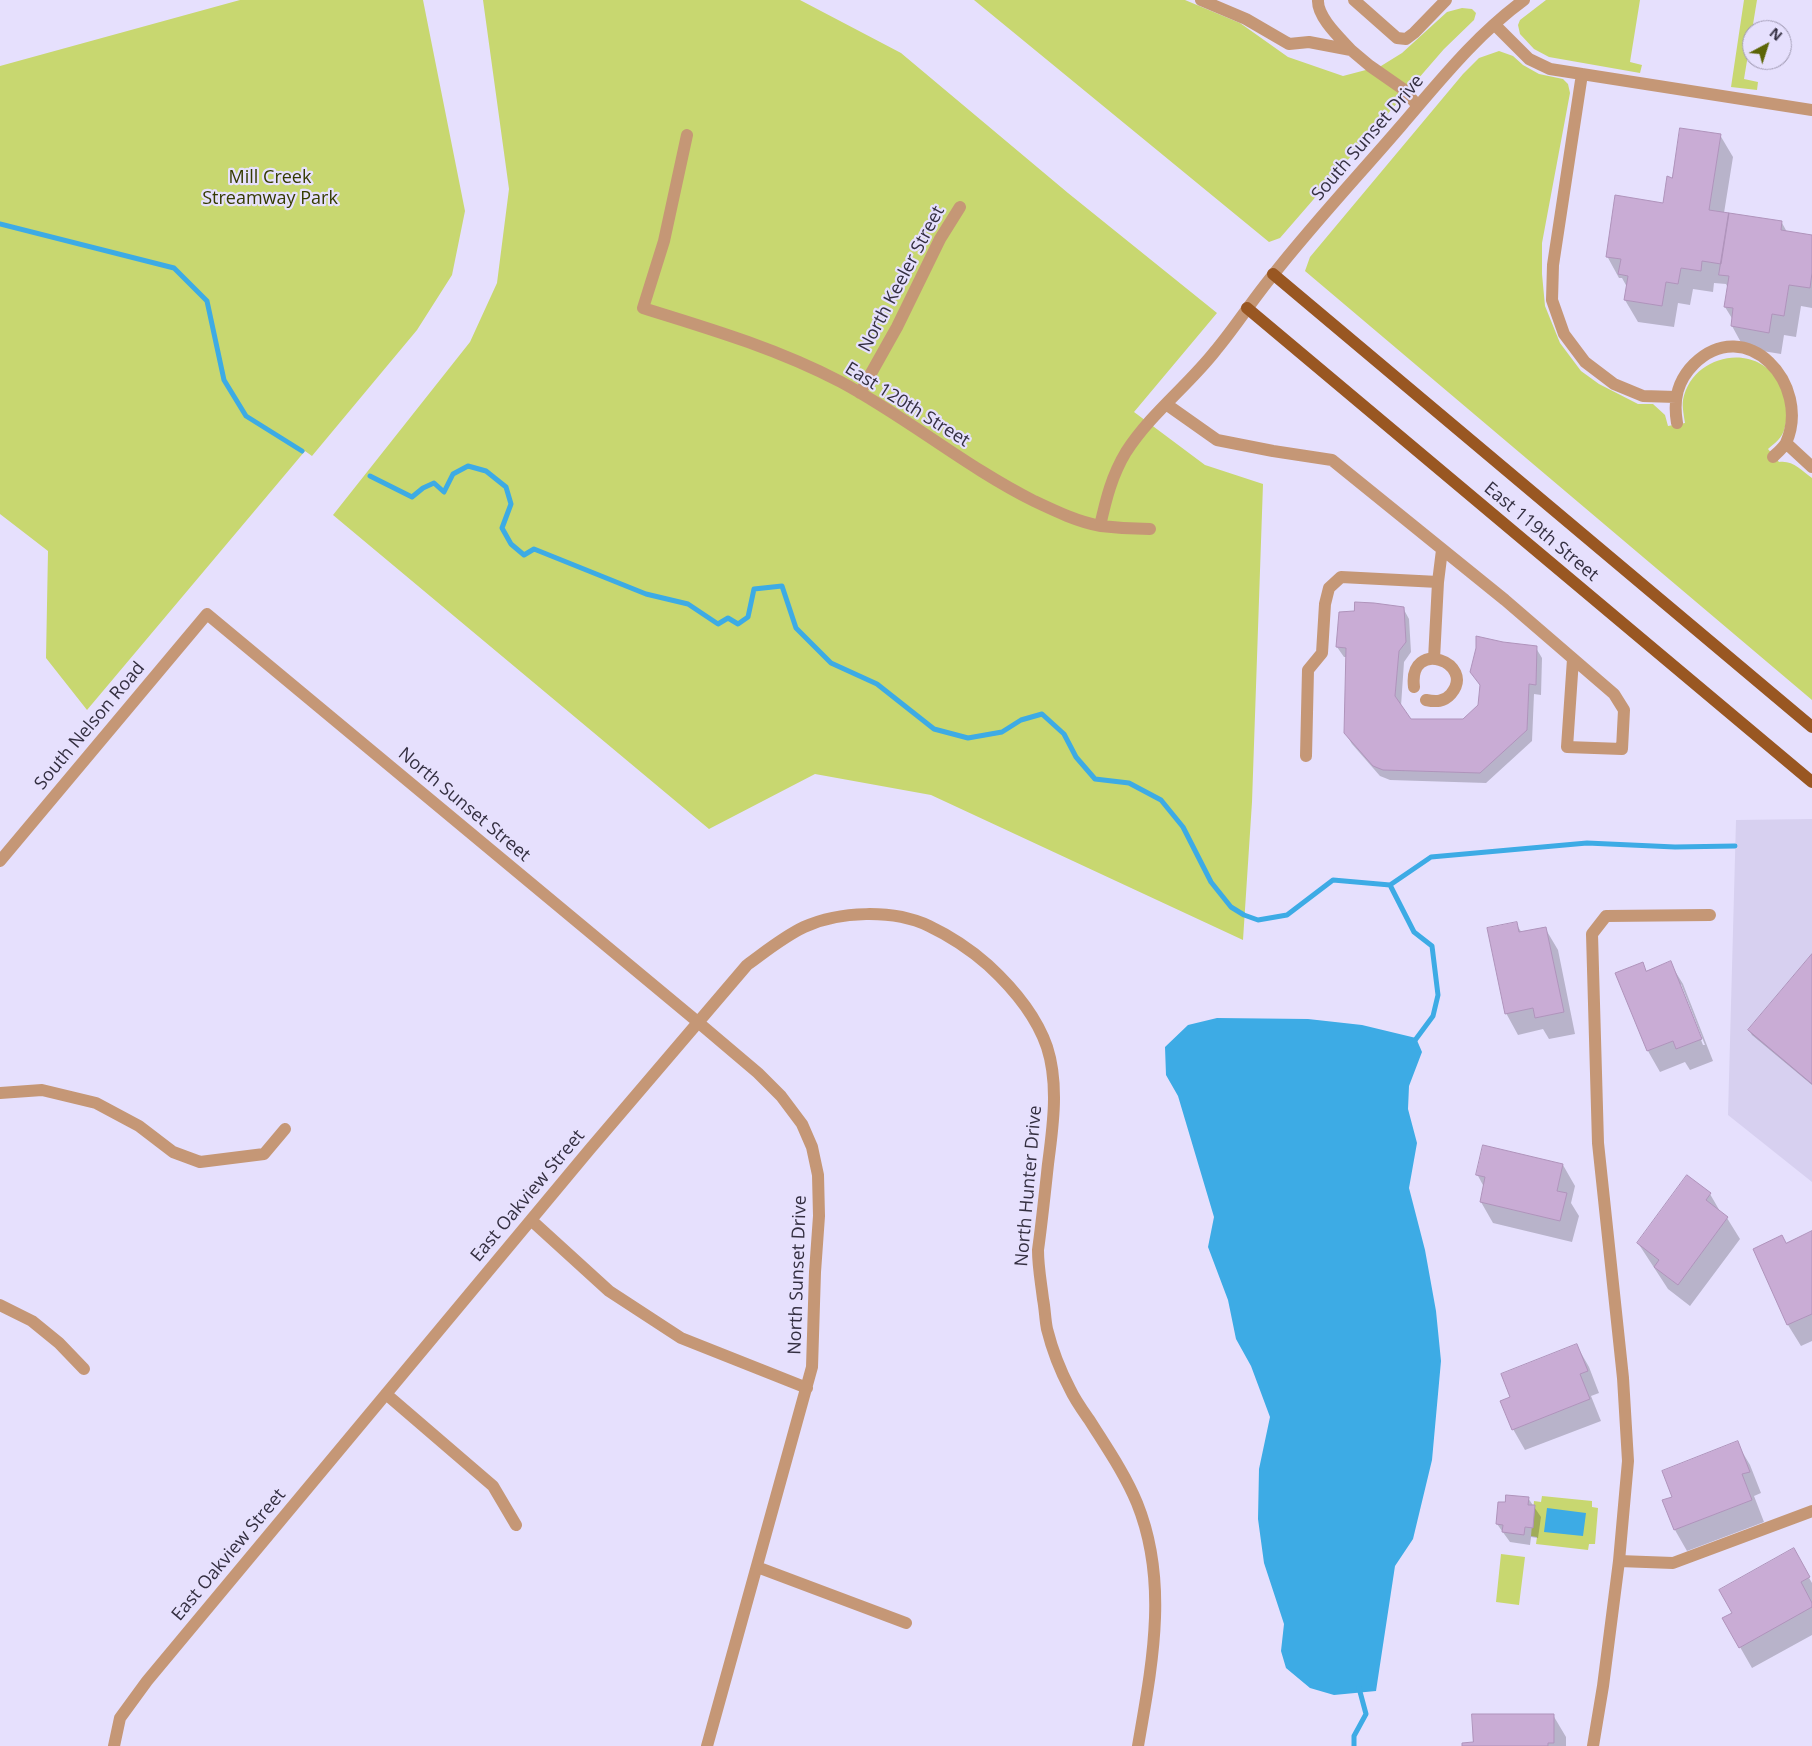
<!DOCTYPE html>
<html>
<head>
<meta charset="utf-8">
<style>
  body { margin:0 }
  #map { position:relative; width:1812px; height:1746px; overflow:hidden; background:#e6e0fd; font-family:"Open Sans",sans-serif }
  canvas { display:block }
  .north { position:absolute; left:1742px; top:20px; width:50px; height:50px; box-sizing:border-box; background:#e6e0fd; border:1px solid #9f99b2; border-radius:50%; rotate:40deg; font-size:14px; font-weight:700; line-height:20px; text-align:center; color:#342f41 }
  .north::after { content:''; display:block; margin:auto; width:18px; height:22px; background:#5c6506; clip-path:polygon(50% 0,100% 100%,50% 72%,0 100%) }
</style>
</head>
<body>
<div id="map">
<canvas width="1812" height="1746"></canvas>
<div class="north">N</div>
</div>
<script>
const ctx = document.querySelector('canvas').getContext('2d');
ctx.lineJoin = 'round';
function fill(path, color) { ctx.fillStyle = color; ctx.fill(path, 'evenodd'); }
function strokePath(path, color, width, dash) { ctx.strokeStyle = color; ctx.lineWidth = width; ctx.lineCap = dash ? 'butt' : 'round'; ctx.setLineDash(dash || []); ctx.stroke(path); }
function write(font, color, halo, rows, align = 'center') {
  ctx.font = font + ' "Open Sans",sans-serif'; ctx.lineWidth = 4.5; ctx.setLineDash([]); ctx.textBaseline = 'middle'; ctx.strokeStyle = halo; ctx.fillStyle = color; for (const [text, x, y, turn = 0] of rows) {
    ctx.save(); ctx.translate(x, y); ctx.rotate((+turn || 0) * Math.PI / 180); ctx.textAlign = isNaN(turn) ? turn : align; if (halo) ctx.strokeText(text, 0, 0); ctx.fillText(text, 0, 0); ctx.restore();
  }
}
const built = new Path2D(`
  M 1812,819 L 1812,1182 L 1728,1115 L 1736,820 Z`);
const green = new Path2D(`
  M 240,0 L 423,0 L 465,211 L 452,275 L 417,330 L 312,456 L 305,451 L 87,710 L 46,658 L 48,551 L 0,514 L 0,66 Z
  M 483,0 L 800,0 L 901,53 L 1068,193 L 1217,313 L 1134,412 L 1205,465 L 1263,484 L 1252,802 L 1243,940 L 931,795 L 815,774 L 709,829 L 333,515 L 470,342 L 497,283 L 509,189 Z
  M 974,0 L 1185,0 L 1240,23 L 1288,57 L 1343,76 L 1381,66 L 1402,53 L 1447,12 L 1462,8 L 1472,9 L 1476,13 L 1474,20 L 1444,49 L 1280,238 L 1269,242 Z
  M 1546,0 L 1640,0 L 1630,62 L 1642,65 L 1640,73 L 1549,57 L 1534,49 L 1520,34 L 1518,25 L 1520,20 Z
  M 1744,0 L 1757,0 L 1744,79 L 1758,82 L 1757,90 L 1731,87 Z
  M 1499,51 L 1513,56 L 1523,65 L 1539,74 L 1563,79 L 1568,84 L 1570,93 L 1542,243 L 1542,274 L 1545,306 L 1560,343 L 1581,371 L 1599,384 L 1638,404 L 1653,404 L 1665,415 L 1668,426 L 1685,423 C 1684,416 1682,407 1683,400 C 1692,353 1759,340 1781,386 C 1786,397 1788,401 1787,414 C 1785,433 1783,437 1768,449 L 1779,462 C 1793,460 1801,470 1812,478 L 1812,700 L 1305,271 L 1310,257 L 1463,74 L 1479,58 Z
  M 1542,1496 L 1592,1501 L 1592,1507 L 1598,1508 L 1595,1544 L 1589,1544 L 1588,1550 L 1536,1544 L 1537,1537 L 1531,1536 L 1534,1501 L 1541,1502 Z
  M 1501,1554 L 1525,1557 L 1519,1605 L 1496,1602 Z`);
const water = new Path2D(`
  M 1217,1018 L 1308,1019 L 1362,1025 L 1416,1038 L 1422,1052 L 1409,1086 L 1408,1109 L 1417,1143 L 1409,1188 L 1425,1250 L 1436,1311 L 1441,1361 L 1432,1460 L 1413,1539 L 1395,1566 L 1376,1691 L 1334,1695 L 1310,1688 L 1286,1668 L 1281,1651 L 1284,1624 L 1264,1563 L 1258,1519 L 1259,1469 L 1270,1417 L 1251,1366 L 1236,1339 L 1228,1300 L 1208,1247 L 1214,1217 L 1178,1096 L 1166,1075 L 1165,1047 L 1188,1025 Z
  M 1547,1508 L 1586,1513 L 1583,1536 L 1544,1532 Z`);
const shadow = new Path2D(`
  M 1720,135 L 1733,157 L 1724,213 L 1782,223 L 1787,232 L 1812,236 L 1812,308 L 1801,306 L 1796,337 L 1784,335 L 1781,354 L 1744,348 L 1732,326 L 1733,320 L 1725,307 L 1728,288 L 1726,284 L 1714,283 L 1713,292 L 1693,289 L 1690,305 L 1678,303 L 1674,327 L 1638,322 L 1625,300 L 1627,287 L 1622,278 L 1619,278 L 1607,256 L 1664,204 L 1673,179 Z
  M 1403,608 L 1409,619 L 1411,652 L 1404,662 L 1401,706 L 1411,720 L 1463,721 L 1480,705 L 1481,687 L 1472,672 L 1502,643 L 1536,648 L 1542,658 L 1541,695 L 1534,694 L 1532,741 L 1486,783 L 1390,780 L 1380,776 L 1352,744 L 1345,733 L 1347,657 L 1344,657 L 1337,647 Z
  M 1516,924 L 1522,933 L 1545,928 L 1558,950 L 1575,1034 L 1549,1039 L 1543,1029 L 1518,1035 L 1506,1013 Z
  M 1812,956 L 1812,1085 L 1752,1035 L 1749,1030 Z
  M 1670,963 L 1683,984 L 1713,1061 L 1690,1070 L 1685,1062 L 1660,1072 L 1648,1051 L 1642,964 L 1647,972 ZM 1679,984 L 1681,984 L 1705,1045 L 1703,1045 Z
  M 1563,1165 L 1575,1186 L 1571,1203 L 1579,1216 L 1572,1242 L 1493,1223 L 1481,1202 L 1484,1187 L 1477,1174 Z
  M 1710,1194 L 1721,1213 L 1727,1218 L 1740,1239 L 1690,1306 L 1668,1289 L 1638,1243 Z
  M 1812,1233 L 1812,1341 L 1801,1346 L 1788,1325 L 1754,1249 L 1786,1244 Z
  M 1577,1346 L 1589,1367 L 1599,1393 L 1591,1396 L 1601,1421 L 1525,1450 L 1513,1429 L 1512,1398 Z
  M 1737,1443 L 1750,1465 L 1761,1493 L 1754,1496 L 1764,1522 L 1687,1551 L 1675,1530 Z
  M 1528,1498 L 1541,1517 L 1538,1538 L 1531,1537 L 1530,1545 L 1510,1542 L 1497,1524 Z
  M 1793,1550 L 1812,1583 L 1812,1635 L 1752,1668 L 1724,1619 L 1733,1613 Z
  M 1553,1715 L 1566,1737 L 1566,1746 L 1463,1746 L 1474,1744 Z`);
const stream = new Path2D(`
  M 0,224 L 174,268 L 207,301 L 224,380 L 246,416 L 302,451
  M 370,476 L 412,497 L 423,488 L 434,483 L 444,492 L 453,474 L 468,466 L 486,471 L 506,487 L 511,504 L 502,528 L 511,544 L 524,555 L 534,549 L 646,594 L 688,604 L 718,624 L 728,618 L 738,624 L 748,617 L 754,589 L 782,586 L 796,628 L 831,663 L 877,684 L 934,729 L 968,738 L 1002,732 L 1021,720 L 1042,714 L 1064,734 L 1076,757 L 1095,779 L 1129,783 L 1161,800 L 1183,827 L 1211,882 L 1231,907 L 1244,915 L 1258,920 L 1287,915 L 1333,880 L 1390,885 L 1431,857 L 1587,843 L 1675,847 L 1735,846
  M 1390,885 L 1414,932 L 1432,946 L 1438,995 L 1433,1016 L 1413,1043
  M 1354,1746 L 1354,1736 L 1366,1714 L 1359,1688`);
const building = new Path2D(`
  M 1680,128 L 1721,134 L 1709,210 L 1729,213 L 1721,264 L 1702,261 L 1701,271 L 1681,268 L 1678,284 L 1666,282 L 1662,306 L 1624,300 L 1628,276 L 1618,274 L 1621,259 L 1606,257 L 1615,195 L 1663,203 L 1667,176 L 1672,178 Z
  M 1729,213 L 1782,221 L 1781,230 L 1812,235 L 1812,273 L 1810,288 L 1789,285 L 1784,316 L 1772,314 L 1769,333 L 1731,326 L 1733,308 L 1724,307 L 1729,276 L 1719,275 Z
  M 1355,602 L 1374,603 L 1404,607 L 1406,642 L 1399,651 L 1395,696 L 1411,719 L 1463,719 L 1478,705 L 1480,685 L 1470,672 L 1476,648 L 1476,636 L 1503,642 L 1537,646 L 1536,685 L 1529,684 L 1527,730 L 1480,773 L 1383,770 L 1373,766 L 1344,733 L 1346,648 L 1336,647 L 1339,612 L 1354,611 Z
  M 1517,922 L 1519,932 L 1546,927 L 1564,1012 L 1535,1018 L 1533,1008 L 1505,1014 L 1487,928 Z
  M 1812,954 L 1812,1084 L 1748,1030 Z
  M 1671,961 L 1702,1039 L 1676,1049 L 1673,1041 L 1647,1051 L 1615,973 L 1643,962 L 1646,971 Z
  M 1483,1145 L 1563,1164 L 1557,1191 L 1567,1193 L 1560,1221 L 1480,1202 L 1485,1177 L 1476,1175 Z
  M 1687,1175 L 1711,1193 L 1706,1200 L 1728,1217 L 1678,1285 L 1654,1267 L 1659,1260 L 1637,1243 Z
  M 1812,1231 L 1812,1314 L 1787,1325 L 1753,1249 L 1782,1235 L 1786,1243 Z
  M 1577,1344 L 1588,1371 L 1580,1374 L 1590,1399 L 1512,1430 L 1500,1401 L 1510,1397 L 1501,1374 Z
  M 1738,1441 L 1750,1472 L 1742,1474 L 1752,1500 L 1674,1530 L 1662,1500 L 1672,1497 L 1662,1471 Z
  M 1506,1495 L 1529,1497 L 1528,1505 L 1535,1505 L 1533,1528 L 1525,1527 L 1524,1535 L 1502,1532 L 1503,1525 L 1496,1524 L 1498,1502 L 1505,1502 Z
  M 1794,1548 L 1810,1577 L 1801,1582 L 1812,1603 L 1812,1607 L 1739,1648 L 1722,1618 L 1732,1613 L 1719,1590 Z
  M 1472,1714 L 1554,1714 L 1554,1743 L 1548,1743 L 1548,1746 L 1462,1746 L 1462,1743 L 1473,1742 Z`);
const minor = new Path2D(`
  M 1201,0 L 1246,19 L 1289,44 L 1309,42 L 1351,50 L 1370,66 L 1403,89 L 1418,106
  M 1318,0 C 1317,17 1340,38 1351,50
  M 1354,0 L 1397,38 L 1406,39 L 1414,33 L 1446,0
  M 1495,25 L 1529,59 L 1550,69 L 1812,110
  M 1582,74 L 1553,265 L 1552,300 L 1564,334 L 1585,362 L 1614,384 L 1643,396 L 1676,397
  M 687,135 L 664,241 L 643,308 C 711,329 778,349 841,382 C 908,418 966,467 1034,501 C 1055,511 1078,522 1101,526 C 1117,528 1134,529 1150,529
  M 860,393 L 897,327 L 940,239 L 960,207
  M 1166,404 L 1217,440 L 1273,451 L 1332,460 L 1505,600 L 1614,694 L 1624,710 L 1622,749 L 1567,747 L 1573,659
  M 1677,423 C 1673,400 1677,381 1694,364 C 1746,313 1812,384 1786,443 C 1783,448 1777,453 1773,457
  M 1786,443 L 1812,467
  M 1100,526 C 1106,499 1112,475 1126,452 C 1151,413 1188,386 1216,350 C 1236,326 1253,299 1273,275 C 1313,224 1358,176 1401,126 C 1439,82 1476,35 1524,0
  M 1434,659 L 1438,582
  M 1414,687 C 1408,637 1477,663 1451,694 C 1444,702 1436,702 1426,700
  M 1306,756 L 1308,670 L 1322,653 L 1325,604 L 1329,588 L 1341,577 L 1438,582 L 1442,550
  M 0,861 L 207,614 L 699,1023 L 758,1073 L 781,1096 L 802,1124 L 812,1147 L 818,1175 L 819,1216 L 815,1272 L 812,1367 L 707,1746
  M 0,1093 L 42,1090 L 96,1103 L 139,1126 L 173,1152 L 200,1162 L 264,1154 L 285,1129
  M 531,1220 L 609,1291 L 681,1338 L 807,1388
  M 0,1305 L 32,1321 L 59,1343 L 84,1369
  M 386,1394 L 493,1486 L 516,1525
  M 1619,1561 L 1673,1563 L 1812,1511
  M 757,1567 L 906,1623
  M 114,1746 L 120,1718 L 147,1681 L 590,1149 L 747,965 C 765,952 783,937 804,927 C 839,911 893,909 929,926 C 950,936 971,950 988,965 C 1013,988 1036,1015 1047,1047 C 1059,1084 1053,1126 1048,1164 C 1045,1192 1042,1221 1038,1250 C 1038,1267 1041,1282 1043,1299 C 1045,1309 1045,1319 1047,1329 C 1052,1349 1060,1370 1070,1389 C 1075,1400 1083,1411 1090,1421 C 1107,1448 1125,1474 1137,1503 C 1169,1582 1152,1665 1138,1746
  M 1593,1746 L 1603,1686 L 1619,1561 L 1628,1461 L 1623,1378 L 1598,1143 L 1592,934 L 1606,916 L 1710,915`);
const major = new Path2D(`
  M 1273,274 L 1812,727
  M 1247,308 L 1812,782`);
const streetNames = [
  ["South Sunset Drive",1368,138,-49],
  ["North Keeler Street",902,279,-62],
  ["East 120th Street",907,405,32],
  ["East 119th Street",1541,532,40],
  ["South Nelson Road",90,726,-50],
  ["North Sunset Street",464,805,40],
  ["North Hunter Drive",1029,1186,-85],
  ["East Oakview Street",528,1196,-50],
  ["North Sunset Drive",798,1275,-88],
  ["East Oakview Street",229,1555,-50]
];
const parkNames = [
  ["Mill Creek",270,178],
  ["Streamway Park",270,199]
];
fill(built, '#d7d0f0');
fill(green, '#c8d770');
fill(water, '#3dabe5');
fill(shadow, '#0003');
strokePath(stream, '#3dabe5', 5);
fill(building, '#c9acd5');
strokePath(building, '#af93bb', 1);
strokePath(minor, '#c59776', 12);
strokePath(major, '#995722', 12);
write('18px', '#342f41', '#e6e0fd', streetNames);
write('18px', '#353b01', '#e6e0fd', parkNames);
</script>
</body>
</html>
